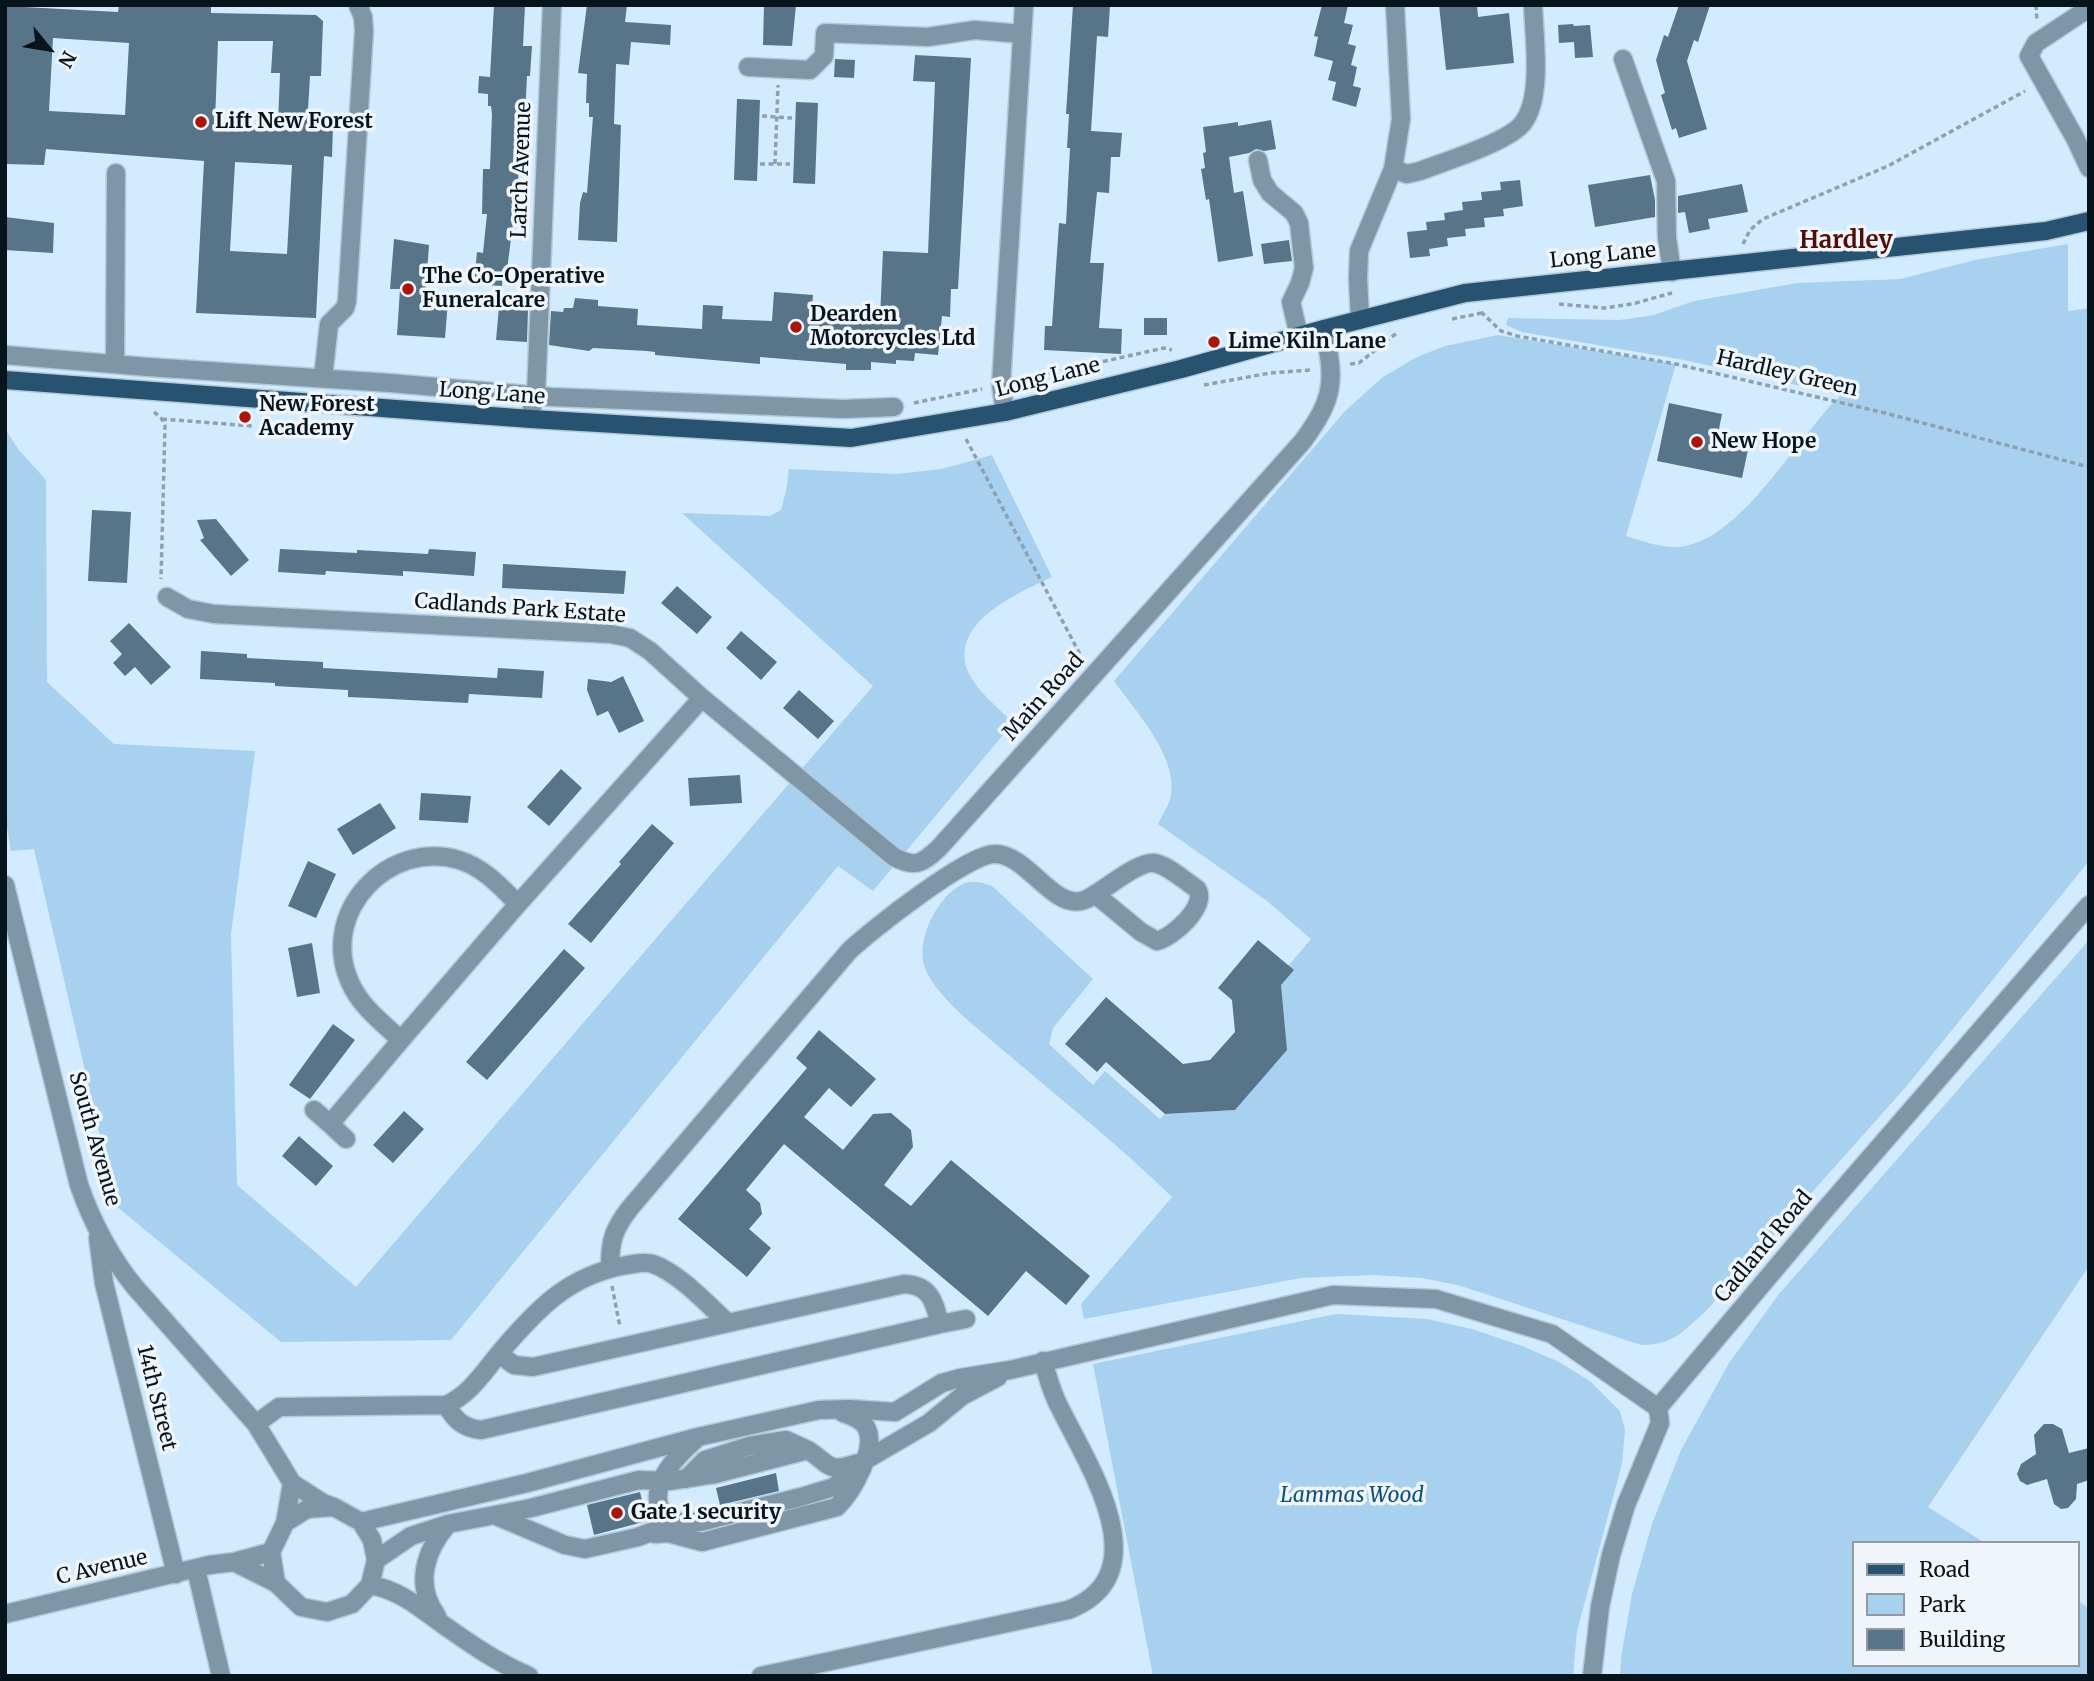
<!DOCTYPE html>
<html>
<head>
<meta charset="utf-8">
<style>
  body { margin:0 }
  #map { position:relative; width:2094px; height:1681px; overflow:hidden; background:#d2ebfe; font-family:Merriweather,serif }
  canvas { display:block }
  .frame { position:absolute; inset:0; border:7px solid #08141b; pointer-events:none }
  .legend { position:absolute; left:1852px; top:1541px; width:228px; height:126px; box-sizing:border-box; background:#eff5fa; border:2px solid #939ba1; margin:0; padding:9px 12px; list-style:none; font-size:21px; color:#08141b }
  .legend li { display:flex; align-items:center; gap:14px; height:35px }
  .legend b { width:35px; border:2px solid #939ba1 }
  .north { position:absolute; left:14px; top:14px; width:70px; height:70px; -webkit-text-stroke:5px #eff5fa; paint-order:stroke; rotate:120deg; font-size:19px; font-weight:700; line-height:28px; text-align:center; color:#08141b }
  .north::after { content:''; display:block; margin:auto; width:24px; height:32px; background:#08141b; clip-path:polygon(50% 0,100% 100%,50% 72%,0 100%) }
</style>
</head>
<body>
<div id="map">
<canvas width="2094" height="1681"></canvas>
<div class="frame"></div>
<ul class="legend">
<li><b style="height:9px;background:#275370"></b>Road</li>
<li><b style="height:19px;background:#a7d1ef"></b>Park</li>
<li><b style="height:19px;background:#577489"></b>Building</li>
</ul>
<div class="north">N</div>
</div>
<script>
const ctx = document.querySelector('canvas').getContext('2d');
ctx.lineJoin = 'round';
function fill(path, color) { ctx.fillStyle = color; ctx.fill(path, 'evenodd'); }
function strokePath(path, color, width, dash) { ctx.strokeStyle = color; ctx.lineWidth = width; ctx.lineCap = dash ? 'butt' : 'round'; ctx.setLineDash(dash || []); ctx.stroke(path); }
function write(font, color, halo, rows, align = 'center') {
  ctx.font = font + ' Merriweather,serif'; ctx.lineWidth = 7; ctx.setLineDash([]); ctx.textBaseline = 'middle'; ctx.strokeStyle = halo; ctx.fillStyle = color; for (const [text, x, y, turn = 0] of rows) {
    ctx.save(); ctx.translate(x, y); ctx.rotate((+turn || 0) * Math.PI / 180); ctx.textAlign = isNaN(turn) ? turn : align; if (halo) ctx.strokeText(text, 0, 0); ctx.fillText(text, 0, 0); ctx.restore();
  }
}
const green = new Path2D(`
  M 2068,244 L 2068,311 L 2089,308 L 2089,861 L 1905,1088 L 1706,1311 C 1683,1331 1674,1345 1641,1345 L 1458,1285 L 1422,1278 L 1374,1275 L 1301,1278 L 1084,1319 L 1081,1304 L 1172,1197 C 1121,1147 1064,1102 1010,1056 C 986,1035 936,998 925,968 C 917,945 930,915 945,898 C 961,881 971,878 992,886 L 1093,979 L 1053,1028 L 1049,1044 L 1093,1085 L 1105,1071 L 1160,1119 L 1165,1114 L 1235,1110 L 1276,980 L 1311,939 L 1267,901 L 1158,824 C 1162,815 1170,804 1171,795 C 1177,755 1136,712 1114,681 L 1345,411 L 1383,377 L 1417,357 L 1445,346 L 1498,335 L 1676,364 L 1626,536 C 1642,541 1661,548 1678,547 C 1731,543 1779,467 1811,429 C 1820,418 1829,405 1840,397 L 1828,392 L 1684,360 L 1522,332 L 1506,325 L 1508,318 L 1620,320 L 1654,315 L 1694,301 L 1797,283 L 1900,279 L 1975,260 Z
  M 5,429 L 19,450 L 46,480 L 47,682 L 114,744 L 255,751 L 231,934 L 237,1185 L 356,1287 L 873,686 L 682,513 L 770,516 L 781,510 L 786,491 L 789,469 L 896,474 L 942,469 L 992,455 L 1052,577 C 1019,593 951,621 967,669 C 974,689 999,708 1013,723 L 873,891 L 838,866 L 451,1340 L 281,1342 L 116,1206 L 34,849 L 11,851 L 5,815 Z
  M 2089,940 L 2089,1266 L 1928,1507 L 1985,1543 L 1854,1543 L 1854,1665 L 2078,1665 L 2078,1601 L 2089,1608 L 2089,1676 L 1620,1676 L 1621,1658 L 1632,1594 L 1652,1524 L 1681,1450 L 1729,1363 L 1779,1294 Z
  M 1336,1314 L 1427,1319 L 1472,1329 L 1522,1346 L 1559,1362 L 1590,1381 L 1620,1411 L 1625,1430 L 1622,1464 L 1577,1631 L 1573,1676 L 1153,1676 L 1093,1364 Z`);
const building = new Path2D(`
  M 119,5 L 211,5 L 211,13 L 316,15 L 323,21 L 321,76 L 310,76 L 307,127 L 333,128 L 332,157 L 324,156 L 316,318 L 196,313 L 204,161 L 46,149 L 44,165 L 5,164 L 5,6 L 118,12 ZM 53,38 L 129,43 L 125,115 L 49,111 ZM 218,41 L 273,41 L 271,73 L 280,73 L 278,125 L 215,122 ZM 235,162 L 292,165 L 287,254 L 230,251 Z
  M 494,5 L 525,5 L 523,46 L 532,46 L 530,76 L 527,76 L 525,117 L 521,117 L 518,182 L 511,239 L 507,270 L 503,270 L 502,286 L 474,284 L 477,252 L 483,253 L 487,214 L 482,214 L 483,169 L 490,169 L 492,114 L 491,106 L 488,106 L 488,94 L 478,93 L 479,76 L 490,77 Z
  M 587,5 L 627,5 L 625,22 L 671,25 L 670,45 L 631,42 L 629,65 L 616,64 L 614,124 L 621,125 L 617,242 L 578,240 L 580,203 L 583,192 L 587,193 L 593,117 L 589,117 L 589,103 L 586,103 L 587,74 L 578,73 Z
  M 764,5 L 796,5 L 792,46 L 763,45 Z
  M 1073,5 L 1110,5 L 1108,37 L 1097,36 L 1091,131 L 1122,133 L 1120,157 L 1111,157 L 1109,193 L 1097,192 L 1090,263 L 1104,263 L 1099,328 L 1122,329 L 1121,354 L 1044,350 L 1045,326 L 1052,326 L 1059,223 L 1066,224 L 1070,148 L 1067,148 L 1069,114 L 1066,114 Z
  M 1322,5 L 1348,5 L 1344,23 L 1353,25 L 1348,44 L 1356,46 L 1351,65 L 1357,67 L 1353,86 L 1361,88 L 1356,107 L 1332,100 L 1336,82 L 1328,80 L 1333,61 L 1314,56 L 1318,37 L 1314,36 Z
  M 1439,5 L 1477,5 L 1478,17 L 1509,13 L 1514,63 L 1446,70 Z
  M 1679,5 L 1710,5 L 1698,42 L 1694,40 L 1687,61 L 1707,129 L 1679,138 L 1676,128 L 1672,130 L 1661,95 L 1665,93 L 1656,60 L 1664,35 L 1668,37 Z
  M 1573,24 L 1574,26 L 1590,25 L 1593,57 L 1575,58 L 1574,42 L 1559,43 L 1558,25 Z
  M 915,55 L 971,58 L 958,289 L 951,289 L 950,317 L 942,316 L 938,355 L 915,353 L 914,361 L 896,360 L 896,364 L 871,362 L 871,370 L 846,370 L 846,364 L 760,357 L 760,364 L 655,355 L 655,352 L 647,351 L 593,348 L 589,351 L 549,345 L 551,311 L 563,312 L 564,308 L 573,308 L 575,298 L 598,300 L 598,306 L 638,309 L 637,325 L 702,329 L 703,305 L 723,306 L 722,319 L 772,321 L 774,292 L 813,295 L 811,317 L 846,320 L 880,318 L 883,251 L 928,253 L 935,82 L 913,81 Z
  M 835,59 L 855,60 L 854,78 L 834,77 Z
  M 737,99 L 760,100 L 757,181 L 734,180 Z
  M 796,102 L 818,103 L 815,184 L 793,183 Z
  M 1271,120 L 1276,149 L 1264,151 L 1256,149 L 1249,153 L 1229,157 L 1234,193 L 1243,191 L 1253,256 L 1218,262 L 1209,199 L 1206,200 L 1201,169 L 1205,168 L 1203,153 L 1206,152 L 1203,127 L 1238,122 L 1238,126 Z
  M 1650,175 L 1655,200 L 1655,217 L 1595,227 L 1588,185 Z
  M 1520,180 L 1523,206 L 1503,209 L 1504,216 L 1484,218 L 1485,227 L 1465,229 L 1466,236 L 1447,238 L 1448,246 L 1429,249 L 1430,256 L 1410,258 L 1407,232 L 1427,230 L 1426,222 L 1445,220 L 1444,213 L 1463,210 L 1462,202 L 1482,200 L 1481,192 L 1501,190 L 1500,182 Z
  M 1742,184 L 1748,212 L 1708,219 L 1710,229 L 1689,233 L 1685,212 L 1678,213 L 1678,196 Z
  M 5,217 L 54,223 L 53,253 L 5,250 Z
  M 394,239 L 429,245 L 425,300 L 448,301 L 445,338 L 397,335 L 400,289 L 390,289 Z
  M 1289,240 L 1292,261 L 1264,264 L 1261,244 Z
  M 499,307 L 528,309 L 527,342 L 496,340 Z
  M 1144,318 L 1167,318 L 1167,335 L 1144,335 Z
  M 1669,403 L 1722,414 L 1717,439 L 1749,445 L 1742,478 L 1657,461 Z
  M 92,510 L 131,512 L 127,583 L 88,581 Z
  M 216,519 L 249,560 L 231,576 L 200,540 L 204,538 L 197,520 Z
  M 280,549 L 357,553 L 357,550 L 428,554 L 429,549 L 476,552 L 474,576 L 403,571 L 403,576 L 326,571 L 325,575 L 278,572 Z
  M 503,564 L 626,571 L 624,594 L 502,588 Z
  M 677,586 L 712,617 L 697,634 L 661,603 Z
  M 129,623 L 171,667 L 151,685 L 135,667 L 125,676 L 113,663 L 122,654 L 110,641 Z
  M 741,631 L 777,662 L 761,680 L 726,648 Z
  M 201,651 L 247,654 L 247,658 L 323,662 L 323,668 L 412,673 L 497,678 L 498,668 L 544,671 L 542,698 L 469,694 L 468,703 L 371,698 L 348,697 L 348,690 L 275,686 L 275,683 L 200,679 Z
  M 623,676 L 644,721 L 619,733 L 608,711 L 597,716 L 587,690 L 588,679 L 611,682 Z
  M 799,690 L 834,721 L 818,739 L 783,708 Z
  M 561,769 L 582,788 L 549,826 L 527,807 Z
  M 740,775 L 742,803 L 690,806 L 688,778 Z
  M 421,793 L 471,796 L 468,823 L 419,820 Z
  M 380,803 L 396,828 L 353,855 L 337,829 Z
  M 652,824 L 674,843 L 591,943 L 568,924 L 621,864 L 619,862 Z
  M 308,861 L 336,874 L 316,918 L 288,906 Z
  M 1258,940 L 1294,970 L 1281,985 L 1287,1050 L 1235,1110 L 1165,1114 L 1106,1062 L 1097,1072 L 1065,1044 L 1106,997 L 1183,1064 L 1210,1060 L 1235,1032 L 1232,1000 L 1218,988 Z
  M 312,943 L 320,993 L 297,997 L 288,948 Z
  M 564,949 L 585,968 L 487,1080 L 466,1062 Z
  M 333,1024 L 355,1040 L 310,1099 L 289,1085 Z
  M 819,1030 L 876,1079 L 851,1107 L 829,1088 L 804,1117 L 843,1150 L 873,1114 L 891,1113 L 911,1130 L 913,1147 L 884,1185 L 911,1206 L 951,1160 L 1090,1276 L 1066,1305 L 1026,1271 L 988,1316 L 784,1144 L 746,1190 L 760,1203 L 762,1214 L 749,1229 L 771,1248 L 747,1277 L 678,1219 L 807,1068 L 796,1058 Z
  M 404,1111 L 424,1129 L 393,1163 L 373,1145 Z
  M 299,1136 L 333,1166 L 316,1186 L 282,1156 Z
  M 2044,1424 L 2053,1424 L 2062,1429 L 2069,1453 L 2089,1448 L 2089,1480 L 2077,1484 L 2076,1499 L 2068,1508 L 2061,1509 L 2054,1504 L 2047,1479 L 2027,1485 L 2020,1481 L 2017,1474 L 2021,1464 L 2036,1454 L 2034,1435 Z
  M 776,1473 L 779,1491 L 720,1505 L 716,1488 Z
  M 640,1492 L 647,1521 L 594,1535 L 587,1505 Z`);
const path = new Path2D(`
  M 2036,5 L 2037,21
  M 762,116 L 792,118
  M 760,164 L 790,164
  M 775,164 L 778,85
  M 1743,244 L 1750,230 L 1763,219 L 1888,166 L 2025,91
  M 1559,304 L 1604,308 L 1632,304 L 1672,293
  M 1481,312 L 1501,331 L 1517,336 L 1676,364 L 1885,413 L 2089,467
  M 1452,319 L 1482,313
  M 1350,364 L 1359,363 L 1398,332
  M 1020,380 L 1164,348 L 1172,350
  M 1204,385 L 1270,373 L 1311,370
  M 914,403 L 982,389
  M 154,412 L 162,419 L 165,426 L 161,579
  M 162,419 L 252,426
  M 966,439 L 1082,658
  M 612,1286 L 620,1327`);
const minor = new Path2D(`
  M 2089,8 L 2036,43 L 2029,56 L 2075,138 L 2089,168
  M 1623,59 L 1666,181 L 1667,238 L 1672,272
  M 748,67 L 810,70 L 824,56 L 825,33 L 928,37 L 975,30 L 1022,34
  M 1258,160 L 1262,180 L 1270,193 L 1294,213 L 1299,223 L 1304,268 L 1300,283 L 1291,302 L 1299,336
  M 1393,169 L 1407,174 L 1420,171 C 1443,162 1509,142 1523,123 C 1543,97 1534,37 1533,5
  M 1360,320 L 1358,279 L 1359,251 L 1393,169 L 1401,119 L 1395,5
  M 5,355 L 148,367 L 390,383 L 552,397 L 843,409 L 894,407
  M 115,364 L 116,173
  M 323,378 L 329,324 L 345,308 L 347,301 L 364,31 L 363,17 L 358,5
  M 532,407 L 536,395 L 552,5
  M 1005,412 L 1001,385 L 1024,5
  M 167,597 L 188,609 L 214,614 L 611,634 L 630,638 L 650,651 L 702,698 L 894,857 C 915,868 922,864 939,848 L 1303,441 C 1335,397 1335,381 1324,329
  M 5,885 L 79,1185 C 92,1222 109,1255 134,1286 L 256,1424 L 292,1483 L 323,1503 L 334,1507 L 361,1522 L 372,1540 L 376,1560 L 370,1585 L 352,1604 L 327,1612 L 301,1607 L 276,1583 L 271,1552 L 285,1523 L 307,1509 L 334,1507
  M 518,904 L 401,1040 C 381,1022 359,1005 349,980 C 320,911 389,839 459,860 C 483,867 501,887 518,904 L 702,698
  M 314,1110 L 330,1124
  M 346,1139 L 330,1124 L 401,1040
  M 98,1238 L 104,1283 L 176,1574
  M 610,1268 C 610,1241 613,1230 630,1208 L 849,951 C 871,930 968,854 994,854 C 1026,853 1051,907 1081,901 C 1088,900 1094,895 1100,891 C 1112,884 1140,861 1154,863 C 1168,865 1185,881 1197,889 C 1208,906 1173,937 1157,941 L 1141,932 L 1095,894
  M 940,1324 L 966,1319
  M 499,1354 L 514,1365 L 533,1367 L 728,1323
  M 256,1424 L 279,1407 L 446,1405 C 471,1394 485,1370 502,1350 C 538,1308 569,1275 627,1265 C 635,1264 645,1261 653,1264 C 679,1273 708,1305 728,1323 L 904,1284 C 931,1285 934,1302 940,1324 L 481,1430 C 463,1428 455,1420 446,1405
  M 686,1479 L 705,1460 L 749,1446 L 786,1440 L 808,1450
  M 494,1515 L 565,1545 L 585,1549 L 638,1537 L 678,1522 L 700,1522 L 801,1497 L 834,1487 L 864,1461 L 929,1423 L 962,1396 L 998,1377
  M 361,1522 L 527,1483 L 698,1437 L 819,1410 L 849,1409 L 895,1412 L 942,1383 L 960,1378 L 1010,1370 L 1333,1295 L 1436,1299 L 1552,1334 L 1658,1408
  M 285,1523 L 292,1483
  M 684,1529 L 660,1509 C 650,1482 677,1456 696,1439
  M 655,1534 L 668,1533 L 702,1542 L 837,1507 C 852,1492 878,1448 866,1427 C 861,1419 852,1416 843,1413
  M 376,1560 L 411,1536 L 448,1524 L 531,1508 L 639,1480 L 669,1481 L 715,1474 L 808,1450 C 832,1466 827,1473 858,1463
  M 234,1562 L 276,1583
  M 196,1569 L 221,1676
  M 370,1585 C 400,1590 420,1608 445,1626 C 472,1645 498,1663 529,1676
  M 5,1614 L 209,1565 L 234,1562 L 271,1552
  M 437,1616 C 414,1585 425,1551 448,1524
  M 761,1676 L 1068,1610 C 1163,1573 1085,1461 1057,1402 C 1051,1389 1047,1375 1043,1361
  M 1592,1676 L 1600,1607 L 1611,1555 L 1626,1505 L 1660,1423 L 1658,1408 L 1823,1212 L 2089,905`);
const major = new Path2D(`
  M 5,380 L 531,419 L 851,438 L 1005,412 L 1181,369 L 1324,329 L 1465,293 L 2046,231 L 2089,221`);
const markers = [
  [201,122,7,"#a8160a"],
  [408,289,7,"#a8160a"],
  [796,327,7,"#a8160a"],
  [1214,342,7,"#a8160a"],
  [245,417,7,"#a8160a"],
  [1697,442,7,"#a8160a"],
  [617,1513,7,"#a8160a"]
];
const poiNames = [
  ["Lift New Forest",215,122],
  ["The Co-Operative",422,277],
  ["Funeralcare",422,301],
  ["Dearden",810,315],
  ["Motorcycles Ltd",810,339],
  ["Lime Kiln Lane",1228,342],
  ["New Forest",259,405],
  ["Academy",259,429],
  ["New Hope",1711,442],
  ["Gate 1 security",631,1513]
];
const streetNames = [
  ["Larch Avenue",522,170,-88],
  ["Long Lane",1603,256,-6],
  ["Hardley Green",1787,374,13],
  ["Long Lane",1048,378,-14],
  ["Long Lane",492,394,4],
  ["Cadlands Park Estate",520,609,4],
  ["Main Road",1044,697,-48],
  ["South Avenue",94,1139,74],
  ["Cadland Road",1764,1247,-50],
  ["14th Street",156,1398,76],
  ["C Avenue",102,1568,-13]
];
const parkNames = [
  ["Lammas Wood",1352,1496]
];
const quarterNames = [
  ["Hardley",1846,241]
];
fill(green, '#a7d1ef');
fill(building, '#577489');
strokePath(minor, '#b2c9da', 21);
strokePath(major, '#b2c9da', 21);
strokePath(path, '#8da1b0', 3.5, [5, 3.5]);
strokePath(minor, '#7f96a7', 18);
strokePath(major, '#275370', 18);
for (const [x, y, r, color] of markers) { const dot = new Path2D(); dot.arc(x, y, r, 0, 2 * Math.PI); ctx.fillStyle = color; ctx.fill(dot); strokePath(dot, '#eff5fa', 2.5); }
write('bold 21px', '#08141b', '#eff5fa', poiNames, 'left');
write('21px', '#08141b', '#eff5fa', streetNames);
write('italic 21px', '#0f5278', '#eff5fa', parkNames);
write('bold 24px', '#510d07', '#eff5fa', quarterNames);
</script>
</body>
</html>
